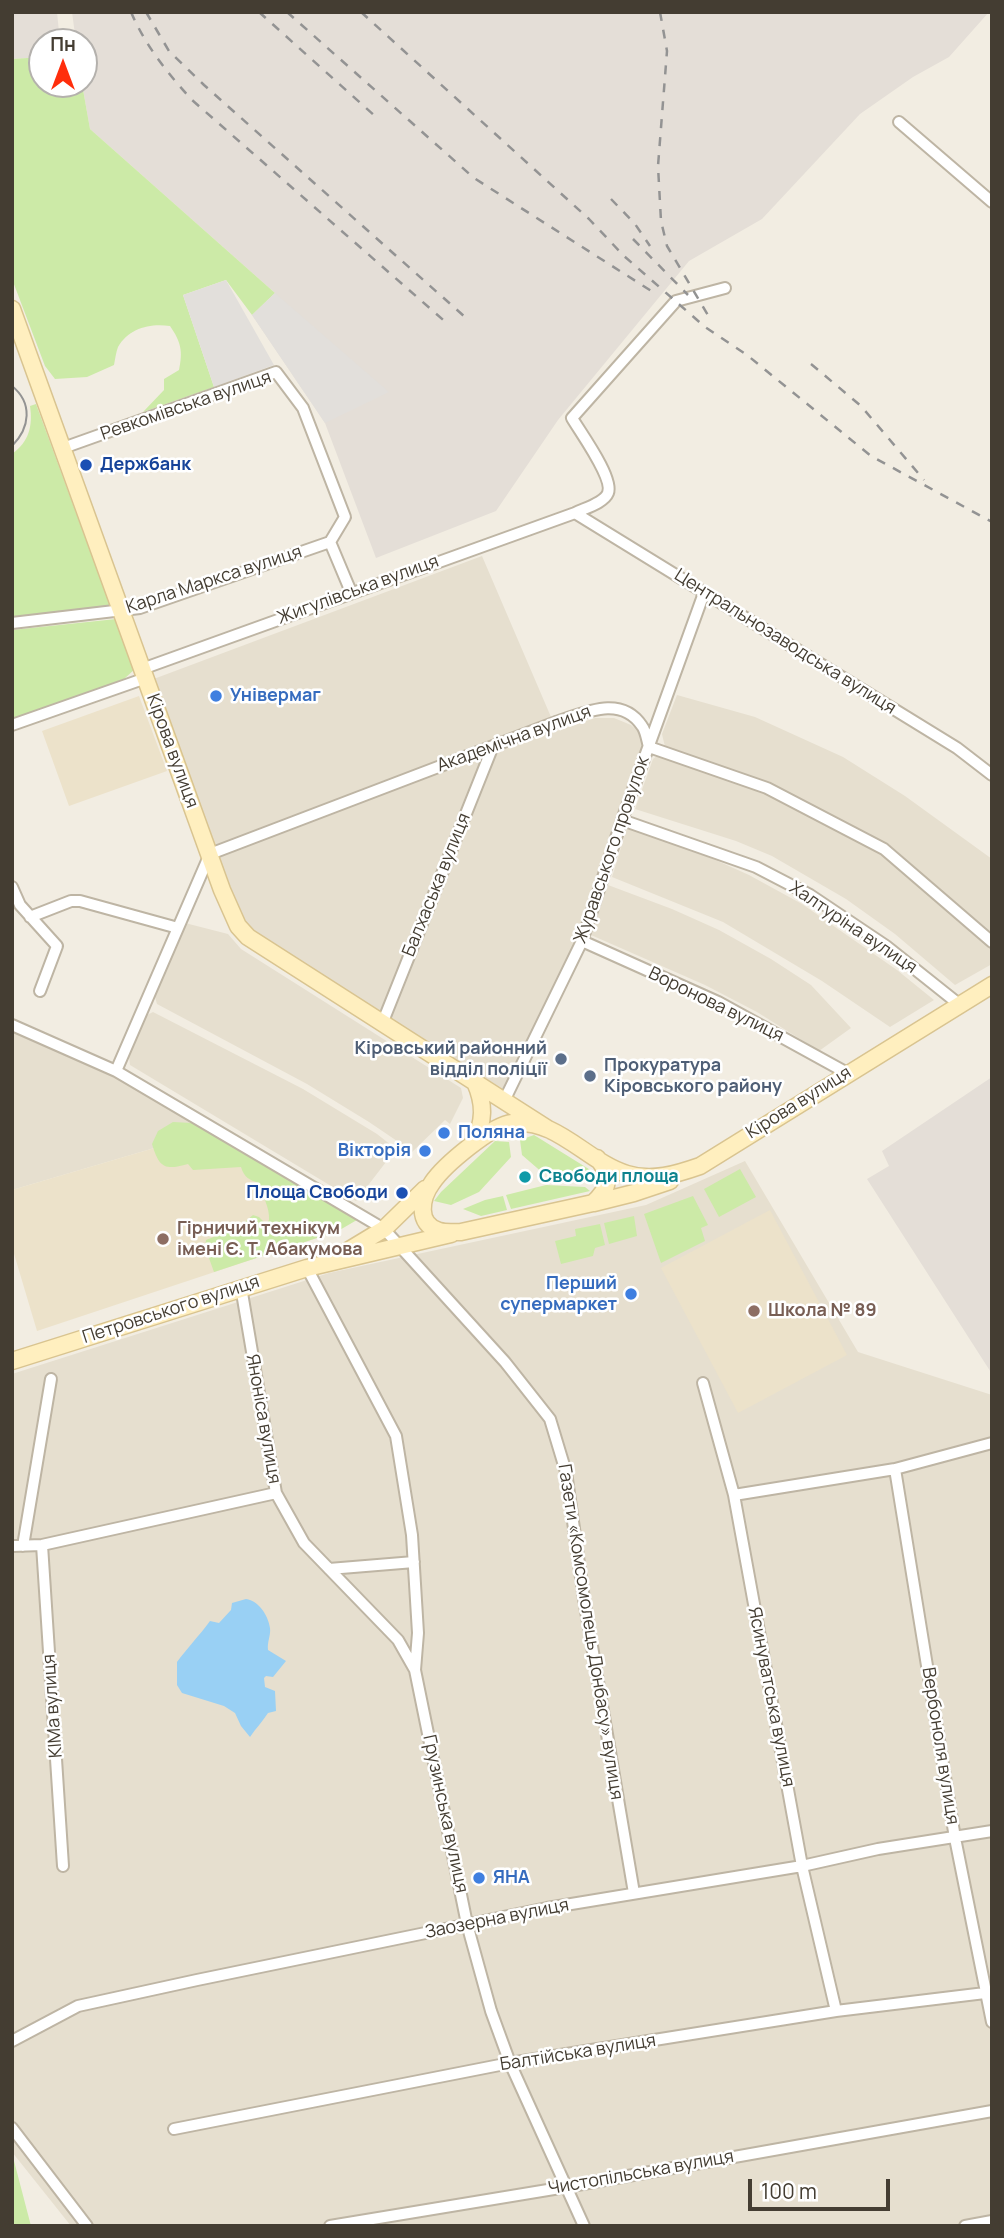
<!DOCTYPE html>
<html>
<head>
<meta charset="utf-8">
<style>
  body { margin:0 }
  #map { position:relative; width:1004px; height:2238px; overflow:hidden; background:#f2ede2; font-family:Manrope,sans-serif }
  canvas { display:block }
  .frame { position:absolute; inset:0; border:14px solid #443d32; pointer-events:none }
  .north { position:absolute; left:28px; top:28px; width:70px; height:70px; box-sizing:border-box; background:#fff; border:2px solid #b4b1ad; border-radius:50%; rotate:0deg; font-size:19px; font-weight:700; line-height:28px; text-align:center; color:#443d32 }
  .north::after { content:''; display:block; margin:auto; width:24px; height:32px; background:#ff2e0c; clip-path:polygon(50% 0,100% 100%,50% 72%,0 100%) }
  .scale { position:absolute; left:748px; top:2179px; width:142px; height:32px; box-sizing:border-box; border:4px solid #443d32; border-top:0; padding-left:9px; font-size:21px; line-height:24px; white-space:nowrap; color:#443d32; -webkit-text-stroke:5px #fff; paint-order:stroke }
</style>
</head>
<body>
<div id="map">
<canvas width="1004" height="2238"></canvas>
<div class="frame"></div>
<div class="north">Пн</div>
<div class="scale">100 m</div>
</div>
<script>
const ctx = document.querySelector('canvas').getContext('2d');
ctx.lineJoin = 'round';
function fill(path, color) { ctx.fillStyle = color; ctx.fill(path, 'evenodd'); }
function strokePath(path, color, width, dash) { ctx.strokeStyle = color; ctx.lineWidth = width; ctx.lineCap = dash ? 'butt' : 'round'; ctx.setLineDash(dash || []); ctx.stroke(path); }
function write(font, color, halo, rows, align = 'center') {
  ctx.font = font + ' Manrope,sans-serif'; ctx.lineWidth = 5; ctx.setLineDash([]); ctx.textBaseline = 'middle'; ctx.strokeStyle = halo; ctx.fillStyle = color; for (const [text, x, y, turn = 0] of rows) {
    ctx.save(); ctx.translate(x, y); ctx.rotate((+turn || 0) * Math.PI / 180); ctx.textAlign = isNaN(turn) ? turn : align; if (halo) ctx.strokeText(text, 0, 0); ctx.fillText(text, 0, 0); ctx.restore();
  }
}
const residential = new Path2D(`
  M 482,556 L 557,731 L 595,718 L 614,718 L 631,725 L 639,732 L 646,746 L 578,938 L 505,1090 L 372,1009 L 252,932 L 244,924 L 151,680 Z
  M 677,695 L 755,717 L 843,757 L 905,796 L 992,859 L 992,936 L 890,845 L 771,784 L 665,747 L 662,734 Z
  M 657,756 L 766,794 L 881,854 L 969,926 L 992,948 L 992,964 L 955,985 L 895,934 L 846,899 L 772,856 L 736,841 L 635,809 L 653,759 Z
  M 627,828 L 711,858 L 749,875 L 802,904 L 897,970 L 934,1000 L 890,1027 L 822,981 L 723,922 L 612,877 Z
  M 608,885 L 672,909 L 719,930 L 771,959 L 811,985 L 851,1028 L 819,1051 L 757,1012 L 705,985 L 591,935 Z
  M 185,923 L 228,934 L 241,949 L 461,1088 L 463,1098 L 450,1124 L 445,1120 L 410,1154 L 400,1143 L 369,1122 L 307,1084 L 157,1004 L 155,997 Z
  M 153,1012 L 303,1089 L 377,1134 L 396,1149 L 356,1201 L 130,1065 L 129,1057 L 145,1016 Z
  M 12,1028 L 115,1075 L 212,1131 L 12,1190 Z
  M 745,1161 L 858,1352 L 992,1395 L 992,2226 L 71,2226 L 12,2152 L 12,1374 L 329,1273 L 646,1205 Z`);
const industrial = new Path2D(`
  M 12,12 L 57,12 L 60,42 L 42,42 L 42,57 L 12,59 Z
  M 72,12 L 989,12 L 949,57 L 913,77 L 860,114 L 762,219 L 689,261 L 558,420 L 496,511 L 376,558 L 325,423 L 252,315 L 275,293 L 90,129 L 82,84 L 84,42 L 76,42 Z
  M 992,1077 L 992,1374 L 867,1179 L 889,1166 L 882,1151 Z`);
const education = new Path2D(`
  M 139,696 L 167,771 L 69,806 L 42,731 Z
  M 212,1131 L 338,1231 L 37,1331 L 12,1247 L 12,1190 Z
  M 770,1210 L 847,1355 L 738,1413 L 661,1268 Z`);
const green = new Path2D(`
  M 42,57 L 42,84 L 82,84 L 90,129 L 275,293 L 252,315 L 226,280 L 183,295 L 214,387 L 143,412 L 164,390 L 164,379 L 179,370 C 183,351 181,342 170,326 C 150,323 129,328 118,347 C 116,352 115,360 114,365 L 87,377 L 55,379 L 45,366 L 12,279 L 12,59 Z
  M 36,404 L 111,608 L 12,617 L 12,454 C 29,442 33,426 30,406 Z
  M 116,619 L 135,669 L 124,679 L 12,720 L 12,630 Z
  M 173,1122 L 192,1123 L 212,1131 L 362,1217 L 338,1231 L 214,1272 L 205,1247 L 206,1240 L 239,1227 L 253,1215 L 259,1217 L 266,1224 L 269,1220 C 270,1207 262,1196 259,1183 C 249,1180 244,1177 241,1167 L 193,1170 L 188,1164 C 164,1171 159,1167 152,1144 L 158,1131 Z
  M 534,1135 L 592,1171 L 586,1176 L 544,1174 L 522,1155 L 520,1140 Z
  M 495,1141 L 509,1142 L 511,1157 L 479,1192 L 451,1205 L 434,1201 L 441,1192 Z
  M 740,1169 L 756,1197 L 719,1217 L 704,1189 Z
  M 546,1185 L 585,1187 L 590,1191 L 511,1209 L 506,1195 Z
  M 503,1196 L 507,1210 L 481,1216 L 463,1209 L 485,1200 Z
  M 693,1196 L 708,1225 L 701,1228 L 705,1241 L 661,1263 L 644,1214 Z
  M 634,1216 L 637,1236 L 609,1244 L 604,1223 Z
  M 600,1224 L 605,1245 L 595,1248 L 593,1256 L 561,1264 L 555,1241 L 576,1236 L 575,1229 Z
  M 12,2157 L 13,2157 L 31,2226 L 12,2226 Z`);
const parking = new Path2D(`
  M 226,280 L 274,365 L 214,387 L 183,295 Z
  M 275,293 L 389,392 L 325,423 L 252,315 Z`);
const water = new Path2D(`
  M 246,1599 C 259,1601 268,1615 270,1628 C 271,1635 267,1642 268,1650 L 286,1661 L 273,1677 L 266,1676 L 264,1678 L 265,1687 L 275,1691 L 276,1711 L 268,1713 C 263,1721 256,1728 250,1737 L 241,1726 L 235,1713 L 224,1706 L 182,1693 L 177,1685 L 177,1662 C 188,1647 199,1636 210,1621 L 219,1623 L 231,1610 L 232,1603 Z`);
const street = new Path2D(`
  M 899,122 L 992,202
  M 63,448 L 276,372 L 303,408 L 345,517 L 330,542 L 351,592
  M 575,513 L 957,748 L 992,775
  M 12,623 L 140,608 L 330,542
  M 142,669 L 575,513 C 585,508 604,503 608,493 C 614,478 580,432 572,418 L 676,301 L 725,288
  M 12,725 L 146,678
  M 622,820 L 756,867 L 810,895 L 886,946 L 960,1005
  M 12,887 L 20,905 L 57,946 L 40,991
  M 30,917 L 71,901 L 80,901 L 178,928
  M 582,941 L 718,1002 L 847,1073
  M 382,1024 L 493,746
  M 12,1025 L 116,1071 L 384,1229 L 505,1362 L 550,1419 L 566,1472 L 584,1599 L 634,1893
  M 116,1071 L 210,854 L 556,722 C 584,713 621,694 642,726 C 646,731 647,740 649,747 L 767,788 L 884,849 L 992,942
  M 504,1101 L 582,941 L 622,820 L 704,593
  M 307,1268 L 396,1436 L 412,1535 L 418,1633 L 415,1670 L 467,1924 L 491,2011 L 510,2063 L 584,2226
  M 241,1287 L 276,1493 L 304,1543 L 398,1640 L 415,1670
  M 703,1383 L 734,1495 L 802,1866 L 836,2011
  M 895,1469 L 955,1838 L 992,2022
  M 734,1495 L 895,1469 L 992,1443
  M 42,1545 L 63,1866
  M 12,1546 L 42,1545 L 276,1493
  M 23,1546 L 51,1379
  M 329,1569 L 414,1562
  M 12,2041 L 78,2006 L 197,1980 L 547,1908 L 802,1866 L 878,1849 L 992,1831
  M 12,2128 L 87,2226
  M 174,2129 L 510,2063 L 836,2011 L 985,1993
  M 330,2226 L 566,2187 L 992,2111
  M 965,2226 L 992,2221`);
const secondary = new Path2D(`
  M 12,309 L 222,890 L 238,926 L 248,937 L 548,1129
  M 474,1143 C 484,1121 485,1105 475,1082
  M 597,1158 C 612,1175 610,1188 593,1203 L 461,1232 C 454,1232 446,1233 439,1231 C 416,1224 421,1198 432,1183 C 444,1165 492,1125 512,1123 C 557,1118 587,1162 627,1174 C 652,1182 677,1174 700,1166 L 992,985
  M 594,1203 L 634,1193 L 670,1181
  M 341,1255 L 384,1229 L 425,1189
  M 12,1361 L 307,1268 L 451,1234`);
const tram = new Path2D(`
  M 12,386 C 33,403 30,428 12,446`);
const rail = new Path2D(`
  M 131,12 C 145,45 168,74 192,100 L 449,325
  M 146,12 L 169,51 L 204,85 L 465,317
  M 259,12 L 376,117
  M 287,12 L 474,178 L 656,294
  M 361,12 L 589,219 L 624,256 L 705,327 L 747,355 L 871,456 L 992,522
  M 660,12 L 667,51 L 658,166 L 661,221 L 667,246 L 709,317
  M 611,199 L 635,224 L 650,246
  M 633,239 L 688,295
  M 811,364 L 861,406 L 924,480`);
const markers = [
  [86,465,7,"#1a4fb4"],
  [216,696,7,"#3f7fe0"],
  [561,1059,7,"#5c6f8a"],
  [590,1076,7,"#5c6f8a"],
  [444,1133,7,"#3f7fe0"],
  [425,1151,7,"#3f7fe0"],
  [525,1177,7,"#0f9aa8"],
  [402,1193,7,"#1a4fb4"],
  [163,1239,7,"#8d6e63"],
  [631,1294,7,"#3f7fe0"],
  [754,1311,7,"#8d6e63"],
  [479,1878,7,"#3f7fe0"]
];
const streetNames = [
  ["Ревкомівська вулиця",186,406,-19],
  ["Карла Маркса вулиця",214,580,-18],
  ["Жигулівська вулиця",358,590,-20],
  ["Центральнозаводська вулиця",785,642,32],
  ["Академічна вулиця",514,739,-20],
  ["Кірова вулиця",172,751,70],
  ["Журавського провулок",612,850,-71],
  ["Балхаська вулиця",437,885,-68],
  ["Халтуріна вулиця",853,928,34],
  ["Воронова вулиця",716,1005,26],
  ["Кірова вулиця",799,1103,-32],
  ["Петровського вулиця",171,1310,-18],
  ["Яноніса вулиця",263,1419,80],
  ["Газети «Комсомолець Донбасу» вулиця",590,1632,81],
  ["Ясинуватська вулиця",771,1697,79],
  ["КІМа вулиця",53,1706,-94],
  ["Вербоноля вулиця",940,1746,81],
  ["Грузинська вулиця",445,1814,78],
  ["Заозерна вулиця",497,1919,-11],
  ["Балтійська вулиця",578,2053,-9],
  ["Чистопільська вулиця",641,2173,-10]
];
const transitNames = [
  ["Держбанк",100,465],
  ["Площа Свободи",388,1193,"right"]
];
const shopNames = [
  ["Універмаг",230,696],
  ["Поляна",458,1133],
  ["Вікторія",411,1151,"right"],
  ["Перший",617,1284,"right"],
  ["супермаркет",617,1305,"right"],
  ["ЯНА",493,1878]
];
const serviceNames = [
  ["Кіровський районний",547,1049],
  ["відділ поліції",547,1070],
  ["Прокуратура",604,1066,"left"],
  ["Кіровського району",604,1087,"left"]
];
const cultureNames = [
  ["Свободи площа",539,1177]
];
const educationNames = [
  ["Гірничий технікум",177,1229],
  ["імені Є. Т. Абакумова",177,1250],
  ["Школа № 89",768,1311]
];
fill(residential, '#e6dfcf');
fill(industrial, '#e4ded7');
fill(education, '#ece2ca');
fill(green, '#cceaa7');
fill(parking, '#e2dfdb');
fill(water, '#99d0f4');
strokePath(street, '#beb5a4', 14);
strokePath(secondary, '#d9c490', 19);
strokePath(street, '#fff', 10);
strokePath(secondary, '#ffefbf', 16);
strokePath(tram, '#939393', 2);
strokePath(rail, '#939393', 2.5, [9, 9]);
for (const [x, y, r, color] of markers) { const dot = new Path2D(); dot.arc(x, y, r, 0, 2 * Math.PI); ctx.fillStyle = color; ctx.fill(dot); strokePath(dot, '#fff', 2.5); }
write('18px', '#443d32', '#fff', streetNames);
write('bold 18px', '#164399', '#fff', transitNames, 'left');
write('bold 18px', '#366cbe', '#fff', shopNames, 'left');
write('bold 18px', '#4e5e75', '#fff', serviceNames, 'right');
write('bold 18px', '#0d838f', '#fff', cultureNames, 'left');
write('bold 18px', '#785e54', '#fff', educationNames, 'left');
</script>
</body>
</html>
